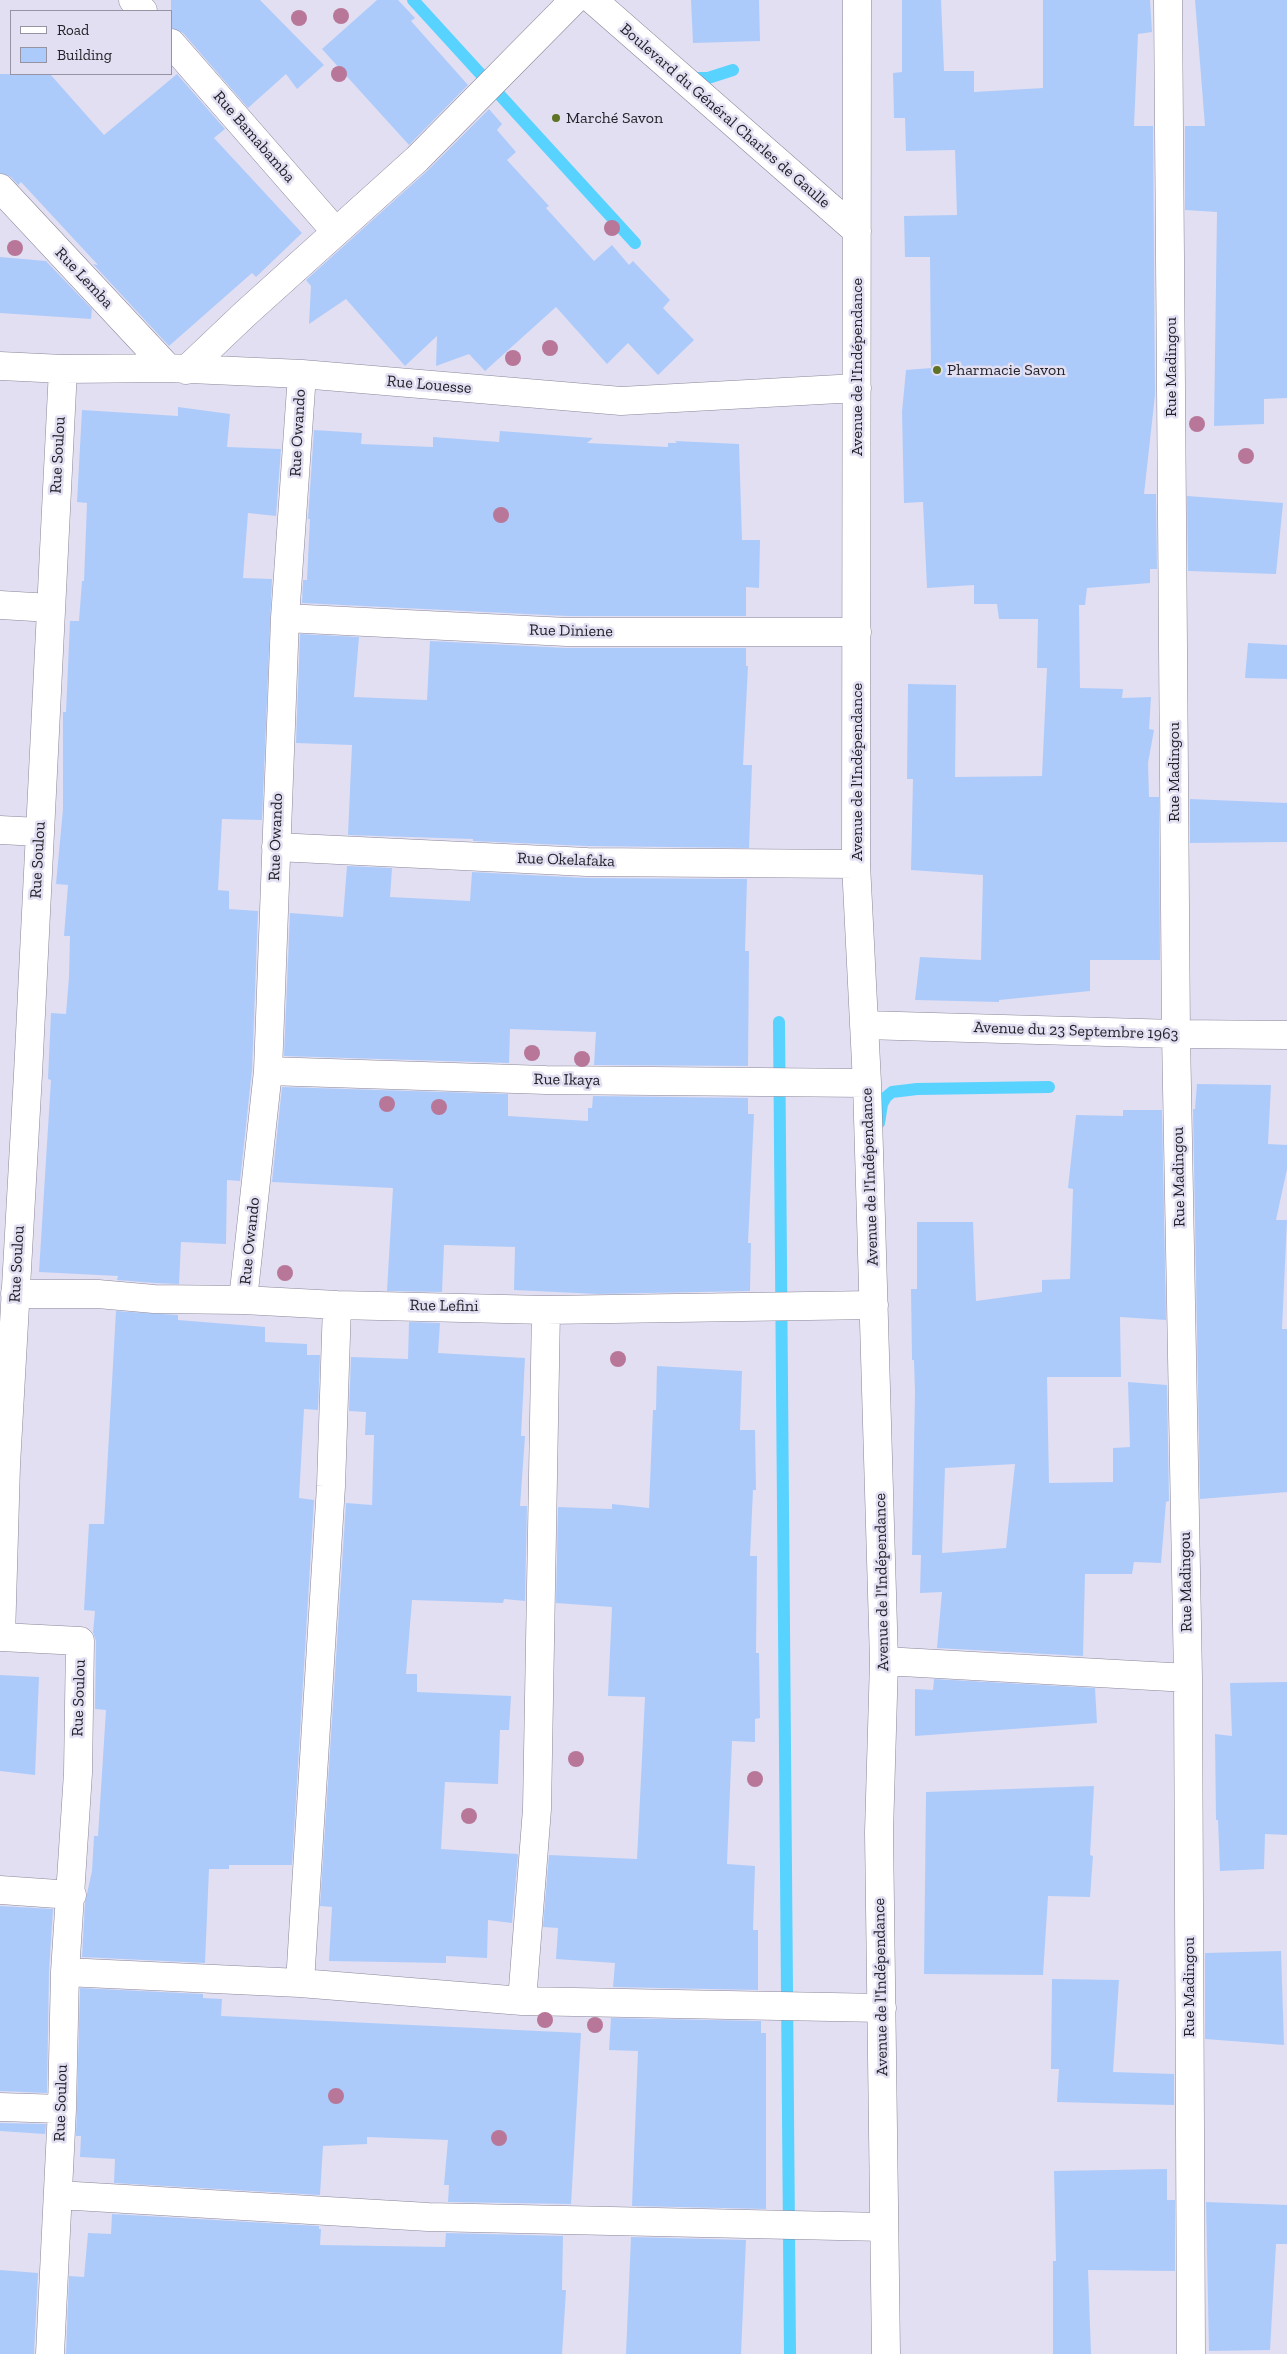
<!DOCTYPE html>
<html>
<head>
<meta charset="utf-8">
<style>
  body { margin:0 }
  #map { position:relative; width:1287px; height:2354px; overflow:hidden; background:#e2dff2; font-family:"Zilla Slab",serif }
  canvas { display:block }
  .legend { position:absolute; left:10px; top:10px; width:162px; height:65px; box-sizing:border-box; background:#e2dff2; border:1px solid #9693a2; margin:0; padding:6px 9px; list-style:none; font-size:15px; color:#232229 }
  .legend li { display:flex; align-items:center; gap:10px; height:25px }
  .legend b { width:25px; border:1px solid #9693a2 }
</style>
</head>
<body>
<div id="map">
<canvas width="1287" height="2354"></canvas>
<ul class="legend">
<li><b style="height:6px;background:#fff"></b>Road</li>
<li><b style="height:14px;background:#adcbfa"></b>Building</li>
</ul>
</div>
<script>
const ctx = document.querySelector('canvas').getContext('2d');
ctx.lineJoin = 'round';
function strokePath(path, color, width, dash) { ctx.strokeStyle = color; ctx.lineWidth = width; ctx.lineCap = dash ? 'butt' : 'round'; ctx.setLineDash(dash || []); ctx.stroke(path); }
function fill(path, color) { ctx.fillStyle = color; ctx.fill(path, 'evenodd'); }
function write(font, color, halo, rows, align = 'center') {
  ctx.font = font + ' "Zilla Slab",serif'; ctx.lineWidth = 5; ctx.setLineDash([]); ctx.textBaseline = 'middle'; ctx.strokeStyle = halo; ctx.fillStyle = color; for (const [text, x, y, turn = 0] of rows) {
    ctx.save(); ctx.translate(x, y); ctx.rotate((+turn || 0) * Math.PI / 180); ctx.textAlign = isNaN(turn) ? turn : align; if (halo) ctx.strokeText(text, 0, 0); ctx.fillText(text, 0, 0); ctx.restore();
  }
}
const stream = new Path2D(`
  M 413,0 L 635,243
  M 688,78 L 708,78 L 733,70
  M 779,1022 L 790,2354
  M 879,1123 L 882,1104 L 886,1097 L 892,1092 L 917,1089 L 1049,1087`);
const building = new Path2D(`
  M 171,0 L 260,0 L 324,65 L 297,89 L 286,74 L 248,108 L 183,33 L 171,28 Z
  M 377,0 L 398,0 L 415,18 L 411,21 L 468,85 L 409,145 L 322,49 Z
  M 691,0 L 759,0 L 760,41 L 693,43 Z
  M 902,0 L 941,0 L 944,71 L 974,71 L 974,92 L 1043,88 L 1043,0 L 1150,0 L 1152,32 L 1138,34 L 1134,126 L 1153,126 L 1155,395 L 1144,494 L 1156,494 L 1157,569 L 1150,569 L 1150,583 L 1087,588 L 1085,605 L 1079,605 L 1080,688 L 1123,689 L 1122,698 L 1151,697 L 1149,729 L 1154,730 L 1148,763 L 1149,797 L 1159,797 L 1160,960 L 1090,960 L 1090,991 L 999,1000 L 999,1002 L 915,1000 L 920,957 L 981,960 L 983,875 L 911,870 L 913,779 L 907,779 L 908,684 L 956,685 L 955,777 L 1042,776 L 1047,668 L 1037,668 L 1038,619 L 999,619 L 997,604 L 974,604 L 974,585 L 927,588 L 923,502 L 904,503 L 902,412 L 906,370 L 931,368 L 930,257 L 905,257 L 904,216 L 957,215 L 955,150 L 906,151 L 905,118 L 894,118 L 893,73 L 902,72 Z
  M 1195,0 L 1287,0 L 1287,398 L 1264,399 L 1264,424 L 1214,426 L 1217,212 L 1185,210 L 1185,126 L 1205,126 Z
  M 0,74 L 50,74 L 104,135 L 177,74 L 225,129 L 214,138 L 302,233 L 256,277 L 252,273 L 169,346 L 93,264 L 98,265 L 21,182 L 18,185 L 11,177 L 0,173 Z
  M 489,109 L 502,124 L 497,130 L 516,152 L 507,160 L 549,206 L 546,208 L 594,261 L 612,245 L 629,265 L 633,261 L 670,300 L 663,308 L 694,340 L 658,375 L 628,343 L 607,364 L 556,307 L 485,371 L 469,354 L 436,366 L 437,336 L 405,366 L 346,299 L 309,324 L 311,286 L 306,280 L 427,171 Z
  M 0,257 L 46,261 L 92,309 L 91,319 L 0,313 Z
  M 178,407 L 230,414 L 227,447 L 281,449 L 276,516 L 248,513 L 243,578 L 272,579 L 262,820 L 222,819 L 218,890 L 229,891 L 229,909 L 258,911 L 252,1070 L 240,1181 L 227,1180 L 226,1244 L 181,1242 L 179,1284 L 155,1283 L 117,1280 L 118,1276 L 39,1272 L 51,1080 L 48,1079 L 51,1013 L 66,1014 L 69,977 L 70,936 L 64,936 L 68,885 L 56,884 L 63,809 L 63,712 L 66,712 L 70,621 L 79,621 L 82,581 L 84,581 L 87,503 L 77,502 L 82,410 L 178,416 Z
  M 314,430 L 362,433 L 361,444 L 433,447 L 433,437 L 499,442 L 500,431 L 593,438 L 587,443 L 668,447 L 668,443 L 677,443 L 675,441 L 739,444 L 742,540 L 760,540 L 759,588 L 746,587 L 746,616 L 567,616 L 302,603 L 303,580 L 307,580 L 310,519 L 308,519 Z
  M 1187,496 L 1283,503 L 1276,574 L 1188,571 Z
  M 300,634 L 359,637 L 354,697 L 427,700 L 430,641 L 566,648 L 746,648 L 746,666 L 748,666 L 743,765 L 752,765 L 749,848 L 587,846 L 473,841 L 473,839 L 348,835 L 352,745 L 296,743 Z
  M 1248,643 L 1287,645 L 1287,679 L 1245,678 Z
  M 1190,799 L 1287,803 L 1287,842 L 1190,843 Z
  M 347,866 L 392,868 L 390,897 L 470,901 L 472,872 L 586,878 L 747,879 L 745,951 L 749,951 L 748,1066 L 594,1065 L 596,1032 L 510,1029 L 509,1063 L 284,1056 L 290,913 L 343,917 Z
  M 1197,1084 L 1271,1085 L 1268,1144 L 1287,1145 L 1287,1169 L 1276,1220 L 1287,1220 L 1282,1329 L 1287,1329 L 1287,1492 L 1200,1499 L 1193,1109 L 1195,1109 Z
  M 282,1087 L 508,1094 L 508,1116 L 588,1121 L 588,1108 L 592,1108 L 593,1096 L 748,1098 L 748,1114 L 754,1114 L 748,1243 L 751,1243 L 750,1291 L 598,1294 L 514,1290 L 515,1247 L 444,1245 L 442,1292 L 387,1291 L 393,1188 L 272,1182 Z
  M 1123,1110 L 1162,1110 L 1166,1320 L 1120,1317 L 1121,1377 L 1047,1377 L 1049,1483 L 1113,1482 L 1113,1448 L 1130,1447 L 1128,1382 L 1167,1385 L 1169,1501 L 1166,1502 L 1161,1563 L 1134,1562 L 1132,1574 L 1085,1574 L 1083,1656 L 937,1648 L 942,1592 L 920,1593 L 921,1555 L 912,1555 L 915,1392 L 914,1360 L 912,1360 L 911,1289 L 917,1289 L 917,1222 L 973,1222 L 976,1301 L 1042,1292 L 1042,1280 L 1070,1279 L 1073,1189 L 1068,1188 L 1076,1115 L 1123,1116 ZM 1015,1464 L 1006,1548 L 942,1553 L 945,1468 Z
  M 116,1311 L 178,1315 L 178,1320 L 265,1327 L 265,1342 L 307,1344 L 307,1355 L 320,1355 L 318,1410 L 304,1409 L 299,1498 L 314,1500 L 292,1865 L 229,1865 L 229,1869 L 209,1869 L 205,1963 L 82,1957 L 85,1903 L 92,1871 L 94,1836 L 98,1836 L 106,1710 L 95,1709 L 96,1641 L 93,1632 L 95,1611 L 84,1610 L 89,1524 L 104,1524 Z
  M 409,1322 L 440,1323 L 438,1353 L 525,1358 L 521,1436 L 525,1436 L 520,1506 L 527,1506 L 525,1601 L 504,1599 L 503,1603 L 412,1600 L 406,1674 L 417,1674 L 417,1692 L 511,1696 L 509,1730 L 500,1730 L 498,1784 L 445,1782 L 441,1849 L 518,1854 L 512,1923 L 488,1920 L 487,1958 L 446,1956 L 446,1963 L 329,1961 L 332,1907 L 320,1906 L 346,1503 L 372,1505 L 374,1435 L 365,1435 L 366,1412 L 349,1411 L 351,1357 L 408,1359 Z
  M 657,1366 L 742,1371 L 740,1430 L 755,1430 L 756,1490 L 753,1490 L 750,1556 L 757,1556 L 756,1653 L 759,1653 L 760,1718 L 755,1719 L 755,1742 L 732,1741 L 727,1864 L 755,1866 L 753,1930 L 758,1930 L 758,1990 L 613,1987 L 615,1963 L 556,1959 L 558,1928 L 543,1927 L 549,1855 L 637,1859 L 645,1697 L 608,1696 L 612,1607 L 556,1603 L 558,1507 L 612,1509 L 612,1504 L 649,1508 L 653,1410 L 656,1410 Z
  M 0,1675 L 39,1677 L 35,1775 L 0,1771 Z
  M 934,1679 L 1095,1688 L 1097,1723 L 915,1736 L 915,1689 L 933,1690 Z
  M 1287,1682 L 1287,1835 L 1265,1834 L 1264,1869 L 1220,1871 L 1218,1820 L 1216,1820 L 1215,1734 L 1232,1736 L 1230,1683 Z
  M 1094,1786 L 1090,1855 L 1093,1856 L 1090,1897 L 1048,1896 L 1043,1975 L 924,1974 L 926,1792 Z
  M 0,1906 L 53,1909 L 49,1971 L 47,2093 L 0,2091 Z
  M 1281,1951 L 1284,2045 L 1205,2039 L 1205,1953 Z
  M 1052,1979 L 1119,1980 L 1113,2072 L 1174,2074 L 1174,2105 L 1057,2102 L 1059,2069 L 1051,2069 Z
  M 80,1988 L 203,1994 L 203,1998 L 222,1999 L 221,2016 L 581,2033 L 571,2204 L 448,2202 L 449,2185 L 444,2185 L 448,2140 L 367,2137 L 367,2144 L 323,2146 L 320,2195 L 114,2183 L 115,2159 L 80,2157 L 81,2136 L 76,2136 Z
  M 611,2018 L 761,2021 L 761,2033 L 766,2033 L 766,2209 L 632,2206 L 638,2051 L 609,2050 Z
  M 0,2123 L 46,2124 L 45,2134 L 0,2131 Z
  M 1167,2169 L 1167,2200 L 1175,2200 L 1175,2271 L 1088,2270 L 1091,2354 L 1053,2354 L 1053,2261 L 1056,2261 L 1054,2171 Z
  M 1206,2202 L 1287,2205 L 1287,2244 L 1276,2244 L 1270,2350 L 1209,2351 Z
  M 112,2214 L 319,2226 L 319,2229 L 321,2229 L 320,2245 L 445,2247 L 446,2233 L 563,2236 L 562,2290 L 566,2290 L 562,2354 L 66,2354 L 69,2276 L 84,2277 L 88,2233 L 111,2234 Z
  M 631,2237 L 746,2240 L 741,2354 L 626,2354 Z
  M 0,2270 L 38,2273 L 34,2354 L 0,2354 Z`);
const minor = new Path2D(`
  M 133,0 L 143,11
  M 593,0 L 857,231
  M 857,0 L 856,864 L 867,1083 L 884,1661 L 879,1832 L 886,2354
  M 1168,0 L 1176,1034 L 1188,1678 L 1191,2354
  M 171,43 L 336,232
  M 0,188 L 168,368
  M 0,366 L 63,369 L 168,368 L 302,374 L 621,401 L 857,388
  M 63,369 L 28,1074 L 6,1465 L 1,1637 L 80,1641
  M 186,370 L 246,313 L 417,159 L 574,0
  M 0,605 L 51,608
  M 285,618 L 567,632 L 857,632
  M 0,830 L 39,832
  M 276,847 L 587,862 L 856,864
  M 864,1025 L 1176,1034 L 1287,1035
  M 268,1071 L 546,1080 L 867,1083
  M 15,1294 L 98,1294 L 154,1299 L 243,1300 L 337,1305 L 546,1310 L 874,1305
  M 243,1300 L 268,1071 L 285,618 L 302,374
  M 884,1661 L 1188,1678
  M 0,1890 L 72,1895
  M 65,1972 L 300,1983 L 522,2001 L 882,2008
  M 300,1983 L 331,1486 L 337,1305
  M 522,2001 L 537,1809 L 546,1310
  M 0,2107 L 62,2109
  M 58,2195 L 428,2217 L 884,2227
  M 50,2354 L 62,2109 L 65,1972 L 78,1773 L 80,1641`);
const trees = [
  [341,16],
  [299,18],
  [339,74],
  [612,228],
  [15,248],
  [550,348],
  [513,358],
  [1197,424],
  [1246,456],
  [501,515],
  [532,1053],
  [582,1059],
  [387,1104],
  [439,1107],
  [285,1273],
  [618,1359],
  [576,1759],
  [755,1779],
  [469,1816],
  [545,2020],
  [595,2025],
  [336,2096],
  [499,2138]
];
const markers = [
  [556,118,5,"#5e7324"],
  [937,370,5,"#5e7324"]
];
const streetNames = [
  ["Boulevard du Général Charles de Gaulle",725,116,41],
  ["Rue Bamabamba",254,137,49],
  ["Rue Lemba",84,278,47],
  ["Avenue de l'Indépendance",857,367,-90],
  ["Rue Madingou",1171,367,-90],
  ["Rue Louesse",429,385,5],
  ["Rue Owando",298,433,-87],
  ["Rue Soulou",58,455,-87],
  ["Rue Diniene",571,631,1],
  ["Avenue de l'Indépendance",857,772,-90],
  ["Rue Madingou",1174,772,-90],
  ["Rue Owando",276,837,-88],
  ["Rue Soulou",38,860,-87],
  ["Rue Okelafaka",566,860,2],
  ["Avenue du 23 Septembre 1963",1076,1031,2],
  ["Rue Ikaya",567,1080,1],
  ["Avenue de l'Indépendance",870,1177,-92],
  ["Rue Madingou",1179,1177,-91],
  ["Rue Owando",250,1241,-84],
  ["Rue Soulou",17,1264,-87],
  ["Rue Lefini",444,1306,1],
  ["Avenue de l'Indépendance",882,1582,-91],
  ["Rue Madingou",1186,1582,-91],
  ["Rue Soulou",79,1698,-88],
  ["Avenue de l'Indépendance",881,1987,-91],
  ["Rue Madingou",1189,1987,-90],
  ["Rue Soulou",61,2103,-88]
];
const poiNames = [
  ["Marché Savon",566,118],
  ["Pharmacie Savon",947,370]
];
strokePath(stream, '#58d2ff', 12);
fill(building, '#adcbfa');
strokePath(minor, '#8a8799', 29);
strokePath(minor, '#fff', 28);
ctx.fillStyle = '#b87799';
for (const [x, y] of trees) { ctx.beginPath(); ctx.arc(x, y, 8, 0, 2 * Math.PI); ctx.fill(); }
for (const [x, y, r, color] of markers) { const dot = new Path2D(); dot.arc(x, y, r, 0, 2 * Math.PI); ctx.fillStyle = color; ctx.fill(dot); strokePath(dot, '#e2dff2', 2); }
write('16px', '#232229', '#e2dff2', streetNames);
write('16px', '#232229', '#e2dff2', poiNames, 'left');
</script>
</body>
</html>
